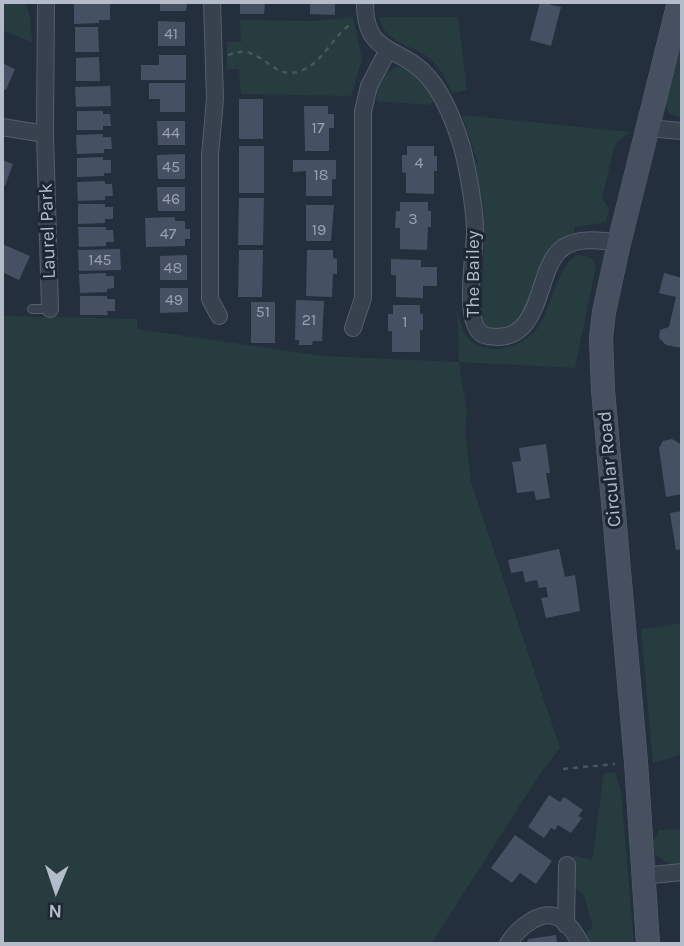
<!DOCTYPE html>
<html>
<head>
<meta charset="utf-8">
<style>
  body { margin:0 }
  #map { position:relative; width:684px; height:946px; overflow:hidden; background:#242f3e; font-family:Karla,sans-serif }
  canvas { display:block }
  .frame { position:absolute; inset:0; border:4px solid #b4bcc9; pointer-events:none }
  .north { position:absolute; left:21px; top:855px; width:70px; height:70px; -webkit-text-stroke:5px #1d2633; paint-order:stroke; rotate:182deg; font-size:19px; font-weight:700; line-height:28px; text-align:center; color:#b4bcc9 }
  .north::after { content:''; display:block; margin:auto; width:24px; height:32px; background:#b4bcc9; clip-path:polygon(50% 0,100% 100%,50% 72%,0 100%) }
</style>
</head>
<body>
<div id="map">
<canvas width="684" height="946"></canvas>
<div class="frame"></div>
<div class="north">N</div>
</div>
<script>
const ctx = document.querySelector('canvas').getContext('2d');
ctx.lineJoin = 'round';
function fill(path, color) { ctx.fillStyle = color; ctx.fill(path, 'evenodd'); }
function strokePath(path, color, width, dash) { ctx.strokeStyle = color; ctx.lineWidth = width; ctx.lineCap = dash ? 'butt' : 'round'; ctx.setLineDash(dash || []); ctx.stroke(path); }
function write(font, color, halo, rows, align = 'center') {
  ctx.font = font + ' Karla,sans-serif'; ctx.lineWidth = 6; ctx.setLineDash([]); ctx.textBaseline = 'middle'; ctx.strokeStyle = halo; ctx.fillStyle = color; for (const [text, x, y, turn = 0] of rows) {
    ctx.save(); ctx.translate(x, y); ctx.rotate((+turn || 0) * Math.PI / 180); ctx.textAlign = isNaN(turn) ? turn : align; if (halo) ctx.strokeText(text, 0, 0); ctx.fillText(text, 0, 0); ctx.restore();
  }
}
const green = new Path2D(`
  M 2,2 L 26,2 L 30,17 L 32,42 L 2,30 Z
  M 353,17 L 362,59 L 351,96 L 241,94 L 239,69 L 227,69 L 227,42 L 241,42 L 240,20 L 315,21 Z
  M 379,17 L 458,17 L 467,90 L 452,93 C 447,81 441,69 432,60 C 415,45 382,43 379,17 Z
  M 682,32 L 682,117 C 673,117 666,113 665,104 Z
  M 399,67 C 417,70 426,86 434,101 L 429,105 L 377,101 C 373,84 383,72 399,67 Z
  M 462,115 L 630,132 L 615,144 L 602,198 L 609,209 L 606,221 L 601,223 L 574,227 L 575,233 C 562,235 556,240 548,251 L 519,321 C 506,326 486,337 481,318 L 484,231 L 474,165 L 478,163 Z
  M 579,255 C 587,256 592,257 596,265 L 575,368 L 459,362 L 467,413 L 465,430 L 471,482 L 560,748 L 540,774 L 431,944 L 2,944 L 2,316 L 137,319 L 137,329 L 322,356 L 459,362 L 457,308 C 460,319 461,330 469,339 C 486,358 523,347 537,329 C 551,311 558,260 579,255 Z
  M 682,623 L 682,754 L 653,763 L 641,629 Z
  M 615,772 L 621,791 L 634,944 L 590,944 L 586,932 L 593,928 L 584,895 L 574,888 L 572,855 L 592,860 L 604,773 Z
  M 682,829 L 682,864 L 670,864 L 655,855 L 653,839 L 658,835 L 658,830 Z`);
const building = new Path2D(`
  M 74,2 L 110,2 L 110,20 L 99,20 L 99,23 L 74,24 Z
  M 160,2 L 192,2 L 192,4 L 187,4 L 186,11 L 160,11 Z
  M 240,2 L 265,2 L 264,14 L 240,14 Z
  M 310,2 L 335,2 L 335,15 L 310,14 Z
  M 540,2 L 561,7 L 551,46 L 530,40 Z
  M 158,21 L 185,22 L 185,46 L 158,46 Z
  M 75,27 L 98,27 L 99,52 L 75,52 Z
  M 159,55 L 186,55 L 186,80 L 141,80 L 141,65 L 159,65 Z
  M 99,57 L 100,81 L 76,81 L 76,58 Z
  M 2,63 L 15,69 L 6,90 L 2,88 Z
  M 149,83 L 185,83 L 185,112 L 160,112 L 160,99 L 149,99 Z
  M 110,86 L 111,106 L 76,107 L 75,87 Z
  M 239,99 L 263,99 L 263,139 L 239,139 Z
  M 304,106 L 328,106 L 328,114 L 334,114 L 334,128 L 329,128 L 329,151 L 305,151 Z
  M 77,111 L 103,111 L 103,114 L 110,114 L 111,126 L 103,126 L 103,130 L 77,130 Z
  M 157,121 L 185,121 L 185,145 L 158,145 Z
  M 103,134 L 103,137 L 111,137 L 112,149 L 104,149 L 104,153 L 77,154 L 76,135 Z
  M 239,146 L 264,146 L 264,193 L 239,193 Z
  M 407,146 L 434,146 L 434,156 L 437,156 L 437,171 L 434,171 L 434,194 L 406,193 L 406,173 L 402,172 L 402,155 L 407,155 Z
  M 185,154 L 185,179 L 158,179 L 157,155 Z
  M 103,157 L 103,160 L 111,160 L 111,173 L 104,173 L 104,176 L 77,177 L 77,158 Z
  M 2,160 L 13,164 L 5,186 L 2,185 Z
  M 293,160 L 336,160 L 336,179 L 332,179 L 332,196 L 306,196 L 306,171 L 293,172 Z
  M 105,181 L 105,184 L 112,184 L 113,196 L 105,196 L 105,200 L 78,201 L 77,182 Z
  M 157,187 L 185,187 L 185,211 L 158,211 Z
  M 239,198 L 264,198 L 263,245 L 238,245 Z
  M 400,202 L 428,202 L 428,211 L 431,211 L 431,227 L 428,227 L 427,250 L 400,249 L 400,228 L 395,228 L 396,211 L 400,211 Z
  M 78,204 L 105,204 L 105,207 L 113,207 L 113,219 L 105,219 L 105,223 L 78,224 Z
  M 306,205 L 334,205 L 331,241 L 306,241 Z
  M 175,217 L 175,221 L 185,221 L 185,229 L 190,229 L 190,239 L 185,239 L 185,246 L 146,247 L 145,218 Z
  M 78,227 L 106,227 L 106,230 L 113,230 L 114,242 L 106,242 L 106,246 L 79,247 Z
  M 2,244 L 30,256 L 19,280 L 2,272 Z
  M 120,249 L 121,270 L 79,271 L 78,250 Z
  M 239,250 L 263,250 L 262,297 L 238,297 Z
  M 307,250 L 333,250 L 333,258 L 337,259 L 337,274 L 333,274 L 332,297 L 306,296 Z
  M 187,255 L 187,280 L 160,280 L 160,256 Z
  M 391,259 L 421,260 L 421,267 L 437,267 L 437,286 L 423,286 L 423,298 L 396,297 L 396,275 L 391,275 Z
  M 106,273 L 106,276 L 114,276 L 114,288 L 107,289 L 107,292 L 80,293 L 79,274 Z
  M 664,273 L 682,278 L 682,348 L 666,345 L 659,338 L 660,330 L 669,327 L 676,297 L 659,293 Z
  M 160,288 L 188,288 L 188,312 L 160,313 Z
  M 80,296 L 107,296 L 107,299 L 115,299 L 115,311 L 107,311 L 108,315 L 80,315 Z
  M 296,300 L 324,301 L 322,341 L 313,341 L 312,345 L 299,345 L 299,340 L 295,340 Z
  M 251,302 L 275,302 L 275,343 L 251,343 Z
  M 393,305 L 420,305 L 420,314 L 423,314 L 423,330 L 420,330 L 420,352 L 392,352 L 392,331 L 388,331 L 388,314 L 393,314 Z
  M 672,439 L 682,445 L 682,494 L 666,497 L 659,448 L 663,441 Z
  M 546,444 L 550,473 L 546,473 L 550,498 L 536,500 L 534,491 L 517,493 L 512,462 L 521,461 L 519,448 Z
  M 682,511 L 682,549 L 676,550 L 670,513 Z
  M 559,549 L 565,577 L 575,575 L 580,611 L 546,618 L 541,598 L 548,597 L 546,587 L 539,588 L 537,580 L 525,582 L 523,571 L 511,573 L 508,560 Z
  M 549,795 L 560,802 L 564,797 L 583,810 L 578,816 L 582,818 L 571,833 L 558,825 L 555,830 L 551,828 L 544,838 L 528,827 Z
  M 515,835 L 552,861 L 536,884 L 520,873 L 512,883 L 491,868 Z
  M 556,935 L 557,944 L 525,944 L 529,939 Z`);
const path = new Path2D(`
  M 228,55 C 235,53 242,50 250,53 C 268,59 278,79 300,71 C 324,63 332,35 353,23
  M 563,769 L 615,764`);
const lane = new Path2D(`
  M 32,309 L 50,309`);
const street = new Path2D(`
  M 46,2 L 45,134 L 50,309
  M 212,2 L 215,99 L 210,155 L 210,299 L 219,316
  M 365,2 C 364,57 401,45 428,77 C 447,98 462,141 467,169 C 471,190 475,211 475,232 C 475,253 460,331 487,336 C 542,346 535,277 558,252 C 572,236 601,240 619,243
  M 2,127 L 45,134
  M 647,128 L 682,131
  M 353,328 L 363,298 L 363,111 L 369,86 L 388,50
  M 643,876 L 682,872
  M 566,925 L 567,865
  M 508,944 C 517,929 541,908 559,918 C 569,923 576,935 581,944`);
const secondary = new Path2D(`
  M 648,944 L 636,762 L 603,390 L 601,338 L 604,312 L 619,243 L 679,2`);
const numberNames = [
  ["41",171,34],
  ["17",318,128],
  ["44",171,133],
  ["4",419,163],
  ["45",171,167],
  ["18",321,175],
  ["46",171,199],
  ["3",413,219],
  ["19",319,230],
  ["47",168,234],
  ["145",100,260],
  ["48",173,268],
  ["49",174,300],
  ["51",263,312],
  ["21",309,320],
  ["1",405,322]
];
const streetNames = [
  ["Laurel Park",48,231,-92],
  ["The Bailey",474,274,-90],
  ["Circular Road",610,469,-95]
];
fill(green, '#263c3f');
fill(building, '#455162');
strokePath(lane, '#565f6c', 10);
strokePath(street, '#565f6c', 18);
strokePath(secondary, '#565f6c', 24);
strokePath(path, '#44595c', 2.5, [5, 5]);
strokePath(lane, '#38414e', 8);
strokePath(street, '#38414e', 16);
strokePath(secondary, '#465061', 23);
write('16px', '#98a1af', null, numberNames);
write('19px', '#b4bcc9', '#1d2633', streetNames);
</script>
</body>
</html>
